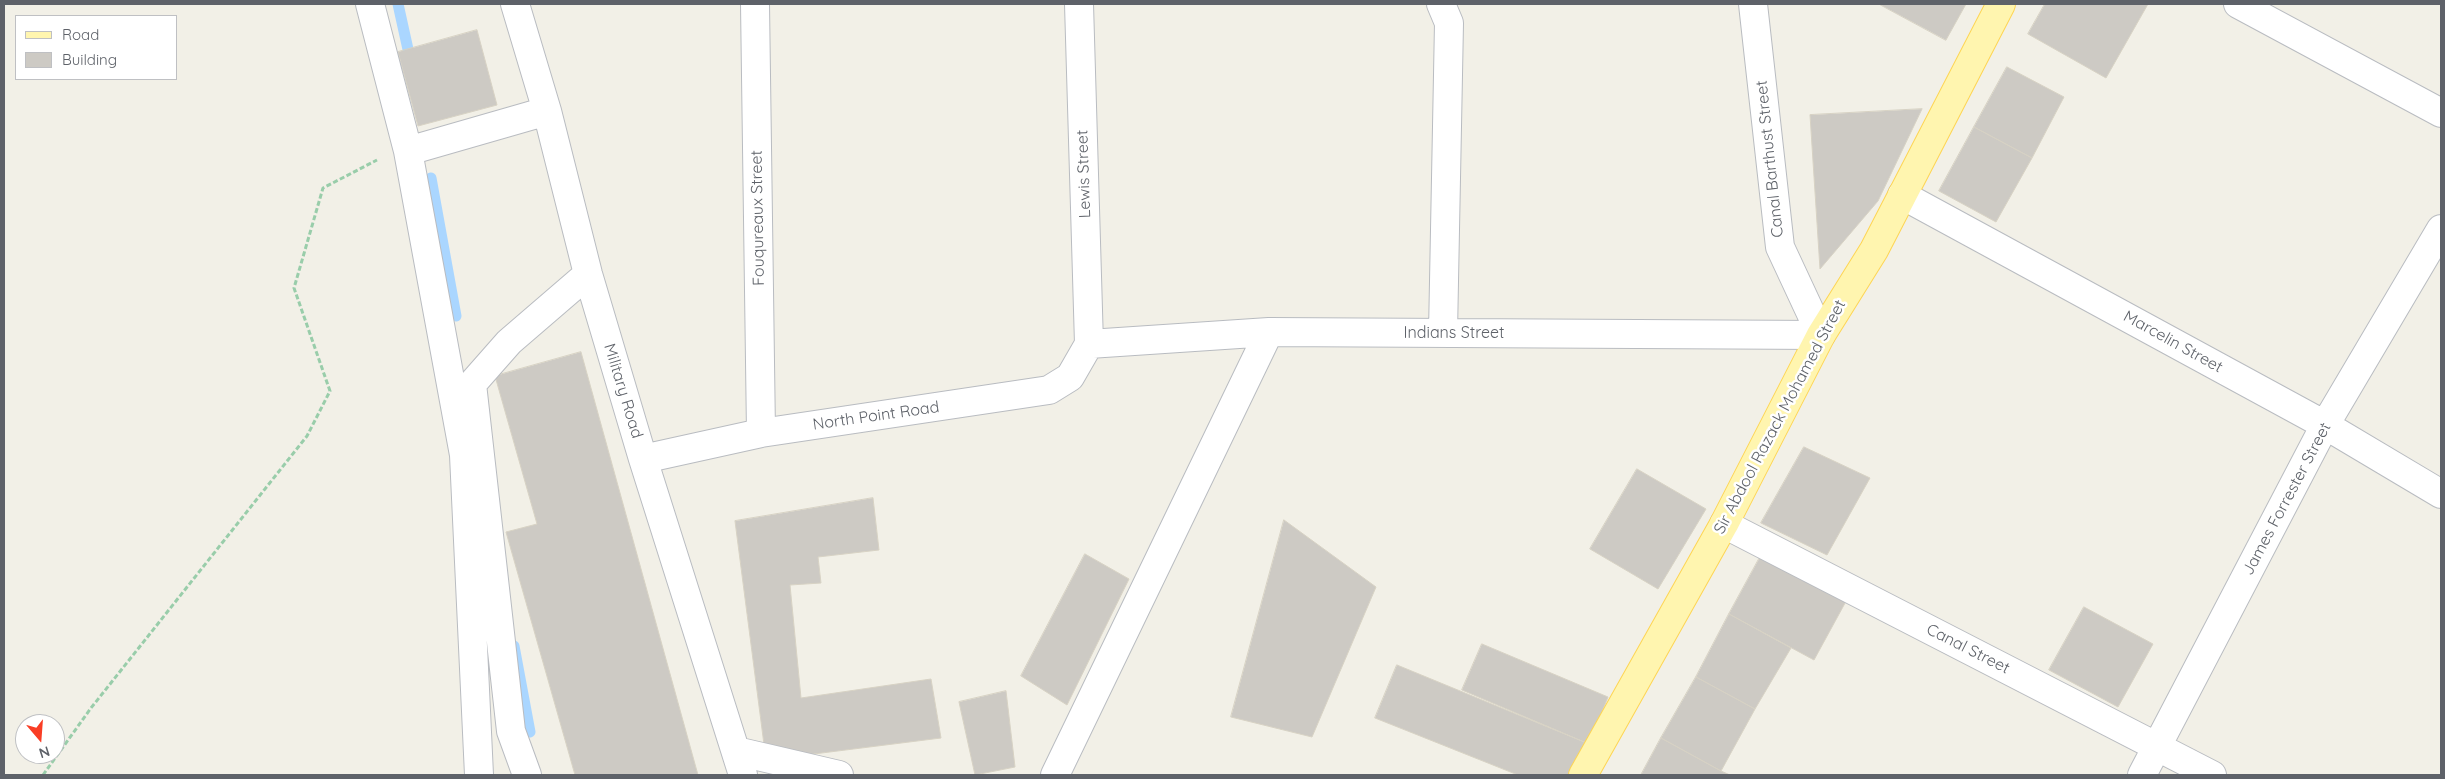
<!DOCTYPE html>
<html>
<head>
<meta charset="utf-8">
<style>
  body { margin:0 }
  #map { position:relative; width:2445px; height:779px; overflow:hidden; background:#f2f0e7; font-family:Quicksand,sans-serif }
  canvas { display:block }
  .frame { position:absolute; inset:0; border:5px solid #5e6269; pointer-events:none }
  .legend { position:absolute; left:15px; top:15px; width:162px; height:65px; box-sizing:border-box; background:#fff; border:1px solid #bfc0c3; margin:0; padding:6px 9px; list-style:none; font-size:15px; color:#5e6269 }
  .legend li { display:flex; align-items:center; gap:10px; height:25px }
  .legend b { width:25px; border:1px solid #bfc0c3 }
  .north { position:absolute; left:15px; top:714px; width:50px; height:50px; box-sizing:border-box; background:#fff; border:1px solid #bfc0c3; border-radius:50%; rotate:162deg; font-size:14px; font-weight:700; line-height:20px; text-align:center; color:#5e6269 }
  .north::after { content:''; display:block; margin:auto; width:18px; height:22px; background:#f93e25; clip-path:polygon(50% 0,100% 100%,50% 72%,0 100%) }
</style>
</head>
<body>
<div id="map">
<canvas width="2445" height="779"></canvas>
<div class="frame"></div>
<ul class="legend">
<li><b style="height:6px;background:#fff5af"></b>Road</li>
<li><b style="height:14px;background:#cdcac4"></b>Building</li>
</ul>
<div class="north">N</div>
</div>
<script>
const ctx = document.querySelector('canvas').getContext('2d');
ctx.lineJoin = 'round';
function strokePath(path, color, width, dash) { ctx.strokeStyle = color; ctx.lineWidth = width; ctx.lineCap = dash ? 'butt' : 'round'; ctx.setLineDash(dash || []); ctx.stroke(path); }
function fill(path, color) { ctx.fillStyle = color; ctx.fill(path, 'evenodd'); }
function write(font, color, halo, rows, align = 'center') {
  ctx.font = font + ' Quicksand,sans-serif'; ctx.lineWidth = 5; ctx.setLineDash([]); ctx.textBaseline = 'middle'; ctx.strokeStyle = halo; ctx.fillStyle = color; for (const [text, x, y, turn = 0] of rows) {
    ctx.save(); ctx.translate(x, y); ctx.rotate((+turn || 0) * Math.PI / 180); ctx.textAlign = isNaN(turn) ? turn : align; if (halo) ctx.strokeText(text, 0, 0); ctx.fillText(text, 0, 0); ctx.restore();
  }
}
const stream = new Path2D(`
  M 398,4 L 411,63
  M 431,178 L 456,316
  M 514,646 L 530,732`);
const building = new Path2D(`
  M 1879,4 L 1966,4 L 1946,40 Z
  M 2045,4 L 2148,4 L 2106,78 L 2028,34 Z
  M 477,30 L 497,105 L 418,126 L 398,52 Z
  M 2007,67 L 2064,97 L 2032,158 L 1974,127 Z
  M 1922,109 L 1878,201 L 1820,269 L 1810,115 Z
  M 1974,127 L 2032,158 L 1996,222 L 1939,191 Z
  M 581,352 L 698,775 L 575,775 L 506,532 L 537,524 L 495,376 Z
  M 1804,447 L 1870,478 L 1827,555 L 1761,523 Z
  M 1637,469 L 1706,509 L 1658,589 L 1590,549 Z
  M 873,498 L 879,550 L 818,557 L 821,583 L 790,585 L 801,698 L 931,679 L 941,738 L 766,760 L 735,521 Z
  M 1284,520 L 1376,587 L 1312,737 L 1231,717 Z
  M 1765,548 L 1850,594 L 1814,660 L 1729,614 Z
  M 1085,554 L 1129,579 L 1067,705 L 1021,676 Z
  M 2084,607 L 2153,644 L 2118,707 L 2049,670 Z
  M 1729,614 L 1791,648 L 1755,709 L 1696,677 Z
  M 1482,644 L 1608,697 L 1589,744 L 1462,690 Z
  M 1397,665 L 1589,744 L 1575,775 L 1518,775 L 1375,718 Z
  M 1696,677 L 1755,709 L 1721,771 L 1661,738 Z
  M 1006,691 L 1015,767 L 975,775 L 959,702 Z
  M 1661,738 L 1721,771 L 1730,775 L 1641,775 Z`);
const path = new Path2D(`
  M 43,775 L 91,708 L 307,436 L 330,391 L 294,288 L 323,188 L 377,160`);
const minor = new Path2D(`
  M 370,4 L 408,151 L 464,455 L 479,775
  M 515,4 L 547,111 L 588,274 L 643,459 L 743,775
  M 755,4 L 761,433
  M 1079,4 L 1089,344
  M 1441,4 L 1449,23 L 1443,333
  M 2238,4 L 2441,113
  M 408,151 L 547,111
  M 1902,195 L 2325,425 L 2441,494
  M 1089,344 L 1269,332 L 1821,335 L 1780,247 L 1753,4
  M 643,459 L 761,433 L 1049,390 L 1070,377 L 1089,344
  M 1724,524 L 2212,775
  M 736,751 L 839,775
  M 527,775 L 511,731 L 472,384 L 509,342 L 588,274
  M 1055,775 L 1269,332
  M 2142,775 L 2325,425 L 2441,229`);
const major = new Path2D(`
  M 1583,775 L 1724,524 L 1821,335 L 1874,250 L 2001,4`);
const streetNames = [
  ["Canal Barthust Street",1770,159,-96],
  ["Lewis Street",1084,174,-92],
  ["Fouqureaux Street",758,218,-91],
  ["Indians Street",1454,333],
  ["Marcelin Street",2173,342,29],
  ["Military Road",623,391,73],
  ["North Point Road",876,416,-8],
  ["Sir Abdool Razack Mohamed Street",1780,417,-62],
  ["James Forrester Street",2287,499,-62],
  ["Canal Street",1968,649,27]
];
strokePath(stream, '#aad6ff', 11);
fill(building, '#cdcac4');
strokePath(building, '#d7d2c4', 1);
strokePath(minor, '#b9bcc1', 30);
strokePath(major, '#fed553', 30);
strokePath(path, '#99cdaa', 3, [5, 2.5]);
strokePath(minor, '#fff', 28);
strokePath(major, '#fff5af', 28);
write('16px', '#5e6269', '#fff', streetNames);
</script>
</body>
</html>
